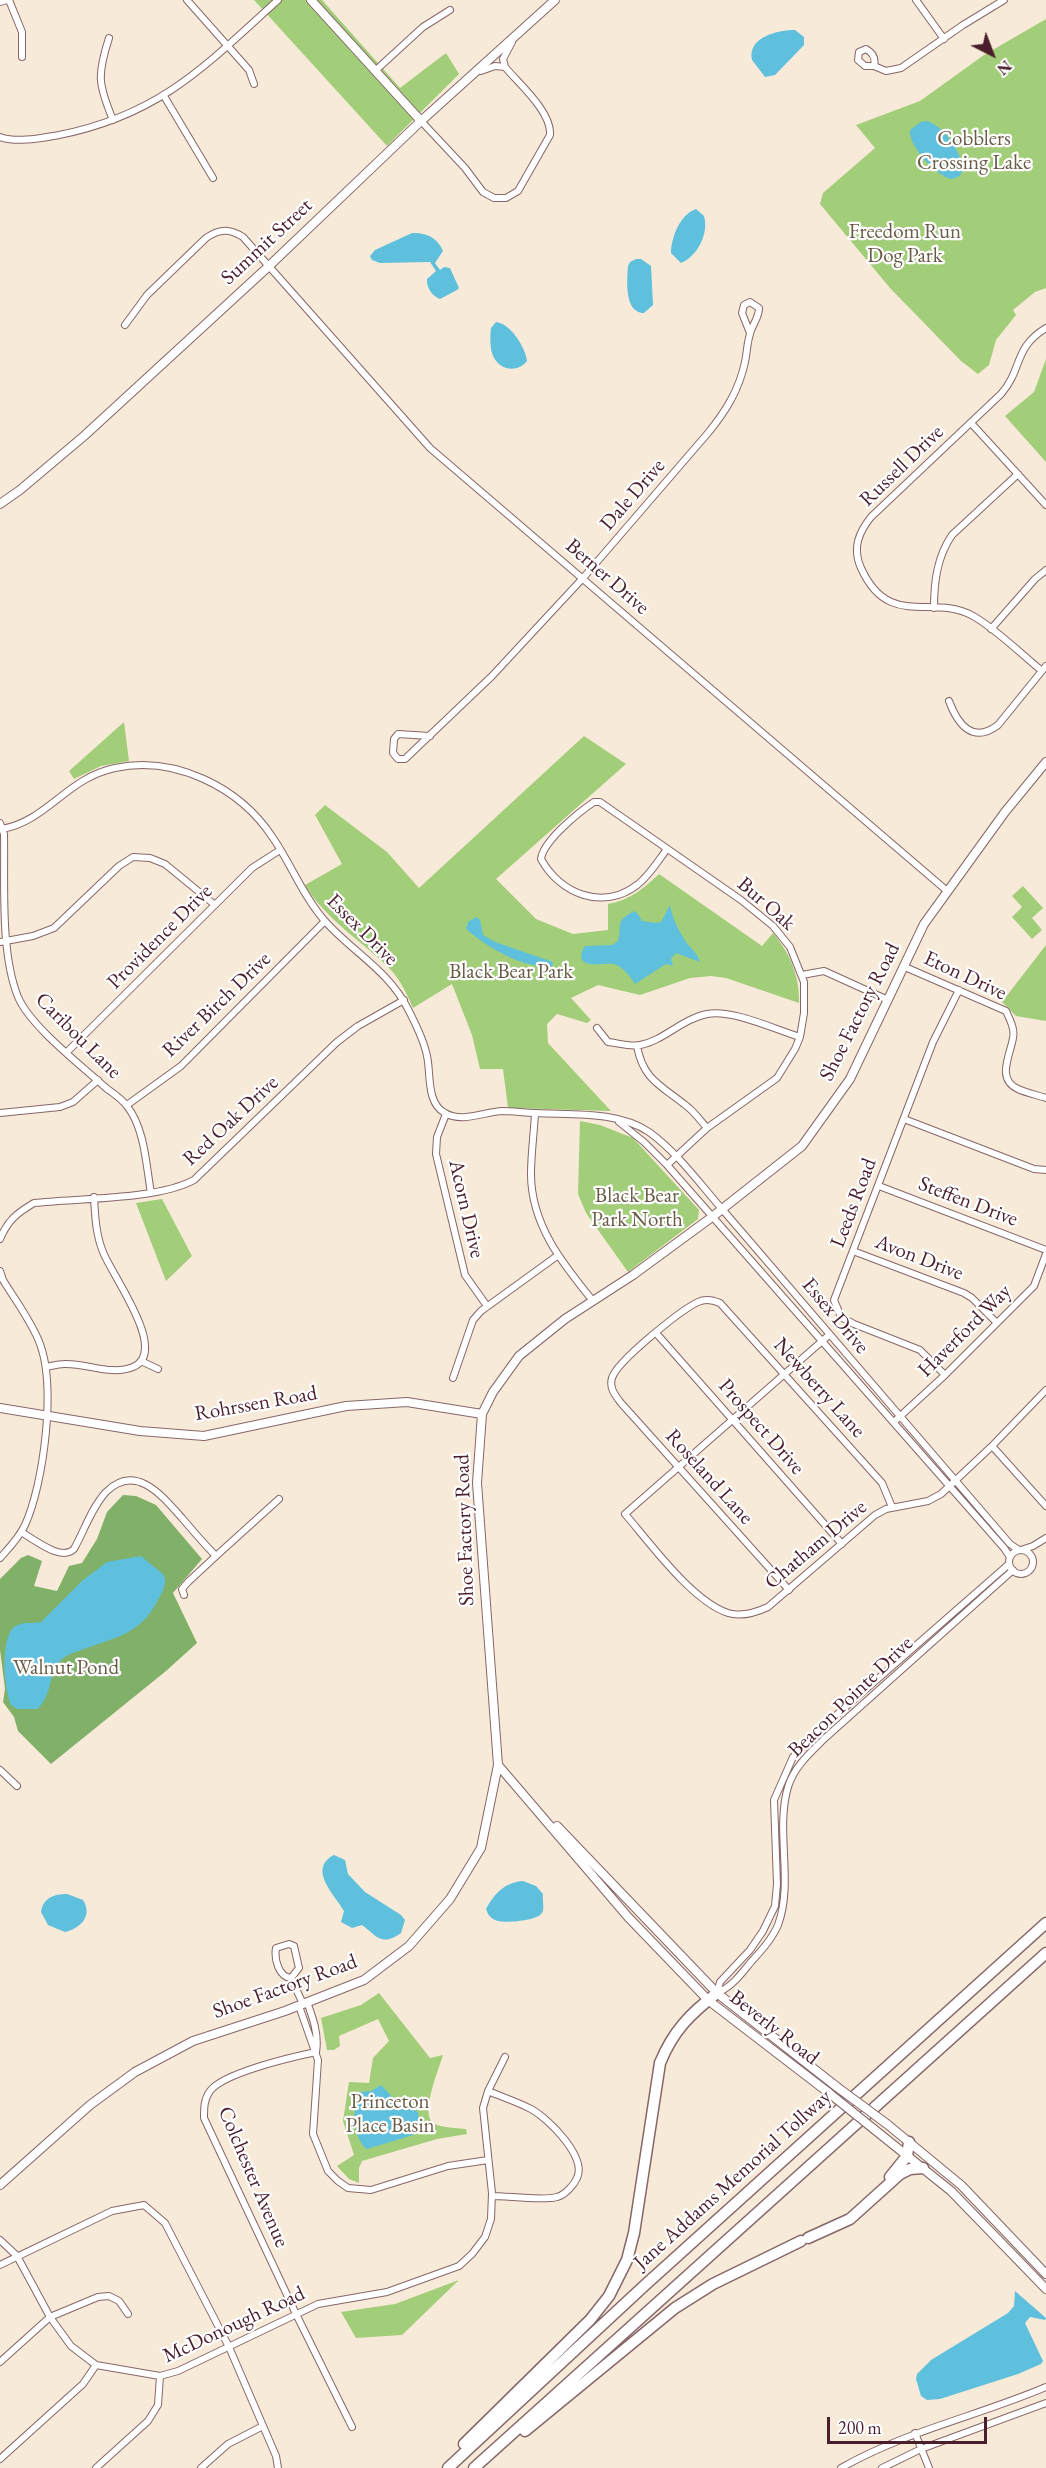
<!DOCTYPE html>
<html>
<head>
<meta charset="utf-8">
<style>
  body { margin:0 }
  #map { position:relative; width:1046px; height:2468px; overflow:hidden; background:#f8ead8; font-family:"EB Garamond",serif }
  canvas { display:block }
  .north { position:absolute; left:962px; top:24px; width:60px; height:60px; -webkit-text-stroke:4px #fff; paint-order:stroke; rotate:138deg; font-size:16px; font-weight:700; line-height:24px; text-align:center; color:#4a1f2b }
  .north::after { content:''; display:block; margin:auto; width:21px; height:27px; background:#4a1f2b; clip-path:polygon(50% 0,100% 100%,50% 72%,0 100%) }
  .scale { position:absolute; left:827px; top:2417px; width:160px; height:27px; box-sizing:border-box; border:3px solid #4a1f2b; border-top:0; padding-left:8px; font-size:18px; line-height:21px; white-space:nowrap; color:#4a1f2b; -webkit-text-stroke:4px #fff; paint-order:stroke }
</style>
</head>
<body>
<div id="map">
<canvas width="1046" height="2468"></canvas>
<div class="north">N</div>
<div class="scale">200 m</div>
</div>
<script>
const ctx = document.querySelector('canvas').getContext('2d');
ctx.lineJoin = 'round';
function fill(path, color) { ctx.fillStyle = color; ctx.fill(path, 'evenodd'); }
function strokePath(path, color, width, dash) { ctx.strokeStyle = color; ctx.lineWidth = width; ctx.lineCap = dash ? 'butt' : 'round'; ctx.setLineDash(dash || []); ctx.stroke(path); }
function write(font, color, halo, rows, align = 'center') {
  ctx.font = font + ' "EB Garamond",serif'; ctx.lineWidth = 4.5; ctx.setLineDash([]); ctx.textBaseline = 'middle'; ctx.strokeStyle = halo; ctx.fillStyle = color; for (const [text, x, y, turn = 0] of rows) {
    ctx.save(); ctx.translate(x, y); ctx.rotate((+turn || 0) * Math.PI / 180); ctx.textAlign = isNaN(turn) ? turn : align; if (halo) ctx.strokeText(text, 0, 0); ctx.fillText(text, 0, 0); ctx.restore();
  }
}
const green = new Path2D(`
  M 254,0 L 322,0 L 400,88 L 446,53 L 459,74 L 387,146 Z
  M 1046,19 L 1046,288 L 1035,292 L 1013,310 L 1016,315 L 996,340 L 989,365 L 978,374 L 961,361 L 890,288 L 820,204 L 823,193 L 875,148 L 856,125 L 920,101 L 984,55 Z
  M 1046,359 L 1046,462 L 1005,416 L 1034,392 Z
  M 124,722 L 129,761 L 101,766 L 74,779 L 69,771 Z
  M 584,736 L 626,764 L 496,879 L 536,919 L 573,934 L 608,930 L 608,904 C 630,900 643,889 659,874 L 762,946 L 773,933 C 790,953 800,977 799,1003 L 726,978 L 711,976 L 690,978 L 640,995 L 598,985 L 571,998 L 591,1020 L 587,1023 L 557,1014 L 547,1024 L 548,1043 L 611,1111 L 508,1108 L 503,1069 L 480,1069 L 472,1035 L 452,984 L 413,1008 C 407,994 400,979 389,968 C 361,940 326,920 305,885 L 342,864 L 315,815 L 325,805 L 387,852 L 419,888 Z
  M 1023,886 L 1043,908 L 1032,918 L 1042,930 L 1032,939 L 1012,917 L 1022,907 L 1012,896 Z
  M 1046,945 L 1046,1021 L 1016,1016 L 1002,1002 Z
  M 580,1121 L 600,1125 L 633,1138 L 699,1210 L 698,1219 L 628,1272 L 586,1213 L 578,1194 Z
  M 162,1199 L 192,1256 L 166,1281 L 136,1203 Z
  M 379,1993 L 430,2058 L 443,2055 C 439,2069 420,2113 433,2123 C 441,2128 457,2128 466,2129 L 467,2134 L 437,2139 L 362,2161 L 359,2168 L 359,2183 L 349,2179 L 337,2166 L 354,2155 L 343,2121 L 349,2082 L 369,2083 L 373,2058 L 389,2041 L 378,2019 L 339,2036 L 340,2046 L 334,2050 L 327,2050 L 321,2018 L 361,2005 Z
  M 459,2280 L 402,2335 L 356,2338 L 341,2312 L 395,2304 Z`);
const forest = new Path2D(`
  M 123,1495 L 136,1496 L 156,1505 L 202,1559 L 173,1593 L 197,1643 L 166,1671 L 51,1764 L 18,1731 L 14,1717 L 3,1702 L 5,1689 L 0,1650 L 0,1579 L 21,1558 L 28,1555 L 42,1561 L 34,1586 L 57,1591 L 69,1566 L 82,1563 L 97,1539 L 107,1512 Z`);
const water = new Path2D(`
  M 795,30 L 804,37 L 804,45 L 775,75 L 765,77 L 752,60 C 747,37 778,30 795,30 Z
  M 927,121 C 946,128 957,148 964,167 L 960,176 L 952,179 C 937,177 908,146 910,130 L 921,122 Z
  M 696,209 L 704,216 C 709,233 698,256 681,263 L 671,253 C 671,238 680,214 696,209 Z
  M 412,233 C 426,232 438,238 443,251 L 435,263 L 440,270 L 444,267 L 450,268 L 459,288 L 457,290 L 440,299 C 432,296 426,287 427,279 L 436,271 L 430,262 L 380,263 L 372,260 L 370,256 L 375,250 Z
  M 636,259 L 641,259 L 651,266 L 653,305 L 644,313 C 624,313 627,280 628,266 L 630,262 Z
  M 496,322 C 510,323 526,348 527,361 C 517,374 497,370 492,353 C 490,346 490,336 491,328 Z
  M 670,905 C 672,918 679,931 686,942 C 692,950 697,952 700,962 L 676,953 L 671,959 L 673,966 L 666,964 L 635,984 C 630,976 623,967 614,964 C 605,962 570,972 585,946 L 612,945 L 618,941 C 623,924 613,923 634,911 L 638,914 L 642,921 L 656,923 L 661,922 Z
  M 476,917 L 480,920 L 483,935 L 495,942 L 553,962 L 552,967 C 520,967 490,949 466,929 L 468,922 Z
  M 141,1556 L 163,1574 C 168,1583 163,1591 158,1600 C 141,1633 120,1636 87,1648 C 79,1651 69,1653 62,1659 C 48,1672 53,1696 37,1709 L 17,1709 L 11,1705 C 4,1690 0,1639 14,1627 C 22,1621 32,1624 41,1622 L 83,1580 L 107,1562 Z
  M 334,1855 L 345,1860 L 348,1874 L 365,1892 L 401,1915 L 405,1920 L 401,1933 C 381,1947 377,1936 362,1925 L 352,1928 L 341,1922 L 344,1911 C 335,1895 307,1869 334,1855 Z
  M 523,1881 L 536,1886 L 543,1894 C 542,1900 545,1909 542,1913 C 537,1921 502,1924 495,1920 C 489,1917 488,1914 486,1909 C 494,1894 505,1882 523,1881 Z
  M 67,1894 L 83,1900 C 93,1916 81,1928 65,1932 L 48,1925 L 41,1912 C 43,1898 54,1894 67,1894 Z
  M 381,2085 L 397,2102 L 418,2112 L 419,2129 L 413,2135 L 367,2149 C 352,2138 351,2106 360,2092 L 371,2091 Z
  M 1015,2291 L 1046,2318 L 1045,2320 L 1030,2317 L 1025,2323 L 1043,2361 L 1041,2364 L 1018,2374 L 940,2399 L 927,2400 L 921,2396 L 916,2379 L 917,2374 L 931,2360 L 1008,2313 L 1014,2306 Z`);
const minor = new Path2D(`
  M 9,0 L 22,32 L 22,57
  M 187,0 L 249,70 L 254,84
  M 916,0 L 944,39
  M 0,2 L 7,0
  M 109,38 C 97,75 98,84 113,120
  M 874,66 C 876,58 873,53 866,49 L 859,52 L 858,60 L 865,66 L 874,66 L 886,71 L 901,68 L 963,25 L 1004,0
  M 375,71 L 423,27 L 450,10
  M 481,71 L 495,66 L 505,67 L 503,59 L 512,42
  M 164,96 L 213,178
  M 421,121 L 465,168 L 483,192 L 494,198 L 506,198 L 518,191 L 550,135 C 552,112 519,84 505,67
  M 0,137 C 18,143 41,138 59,135 C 160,115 205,66 278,0
  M 125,325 L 147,295 L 206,238 C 219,229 229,228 243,237 L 430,448 L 946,890
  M 971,423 L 1046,505
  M 934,608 C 934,582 937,557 952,535 L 1018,474
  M 991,629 L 1035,579 L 1046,570
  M 1042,671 C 1021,654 995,628 973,616 C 932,593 889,630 861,568 C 852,548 859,532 871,517 L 1001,394 C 1023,369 1013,348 1046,328
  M 949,701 C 958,725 973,744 998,725 L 1046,666
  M 430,736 L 398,734 L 394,739 L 393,753 L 398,759 L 405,759 L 492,676 L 583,578 L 708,433 C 726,411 739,390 745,362 C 747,353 747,343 750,334 C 752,325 759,318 759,308 L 750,302 L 744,305 L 742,313 L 750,333
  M 0,823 L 4,834 C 5,883 0,952 18,997 C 31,1027 81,1065 106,1088 C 113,1093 122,1099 127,1106 C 145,1129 146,1165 151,1193
  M 2,829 C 47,821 67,778 115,768 C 174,755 240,787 273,838 C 291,864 303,896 324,920 C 352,952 389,970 409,1011 C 416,1025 424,1040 427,1056 C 431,1073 426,1103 445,1113 C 462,1123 484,1112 502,1111 C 514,1111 525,1113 536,1113 C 572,1115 618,1111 649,1132 C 677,1152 700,1184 722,1209 L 1010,1544 L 1019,1550
  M 0,942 L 33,936 L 54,928 L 119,866 L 133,857 L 150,858 L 165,864 L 215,905
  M 905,967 L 1006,1011 C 1010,1020 1015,1029 1013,1038 C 1010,1056 996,1079 1018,1089 C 1027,1093 1037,1095 1046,1098
  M 802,975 L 824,971 L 888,1000
  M 597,1028 L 608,1042 C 618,1043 630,1047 640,1045 C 663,1041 682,1019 707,1014 C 732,1009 774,1029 800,1037
  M 637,1046 C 643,1079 660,1085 684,1104 C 693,1110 700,1120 707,1128
  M 67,1052 L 252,868 L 280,850
  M 127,1105 L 181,1066 L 325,921
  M 0,1113 L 60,1107 L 73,1102 L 98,1080
  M 535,1113 C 534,1133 531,1154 531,1174 C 531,1225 563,1264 593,1301
  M 446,1114 L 437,1137 L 436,1154 L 465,1275 L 487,1306
  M 904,1119 L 1034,1169 L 1046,1170
  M 619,1122 L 644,1142 L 667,1165 L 1004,1548 L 1010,1557
  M 667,1165 L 707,1128 L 777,1078 L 795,1049 L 800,1037 L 804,1013 L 804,982 L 790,947 L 773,926 L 741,900 L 600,802 L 594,802 C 579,812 543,841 541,859 C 560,894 603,911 637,885 C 649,876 658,861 667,849
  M 879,1186 L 1046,1250
  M 0,1239 C 8,1220 17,1213 34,1203 C 78,1198 157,1200 194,1180 L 337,1042 L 358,1026 L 404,1000
  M 853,1251 L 964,1293 L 972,1298 L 997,1323
  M 0,1271 L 3,1280 C 15,1300 32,1322 40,1344 C 56,1387 44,1483 25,1525 C 19,1538 9,1548 0,1558
  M 656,1333 L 842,1544
  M 829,1335 L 625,1514 C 650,1543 692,1601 728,1613 C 741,1617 755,1613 768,1607 L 875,1515 L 886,1509 L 928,1501 L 941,1494 L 992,1446 L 1046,1390
  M 141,1361 L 158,1369
  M 46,1367 C 52,1366 58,1364 64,1364 C 87,1363 111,1376 133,1367 C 170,1352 111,1274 103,1252 C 96,1235 95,1216 94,1197
  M 945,1375 L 920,1350 L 854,1324 L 841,1317 L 834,1300 L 933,1042 L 959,990
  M 453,1378 L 473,1320 L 481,1311 L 557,1256
  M 896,1420 L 945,1375 L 1034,1286 L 1046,1254
  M 992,1446 L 1046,1506
  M 21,1532 C 34,1539 61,1562 74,1549 C 84,1531 92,1507 106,1492 C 136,1462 163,1497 182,1518 C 193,1531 204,1544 216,1556 L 279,1499
  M 1021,1550 L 1033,1546 L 1046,1538
  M1009 1562a12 12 0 1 1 24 0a12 12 0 1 1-24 0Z
  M 789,1590 L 621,1403 C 615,1395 609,1388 612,1378 C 617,1361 681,1310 698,1302 C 706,1298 713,1300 720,1303 L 882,1483 L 892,1507
  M 184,1595 L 182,1589 L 188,1582 L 216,1556
  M 0,1770 L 17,1786
  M 291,1978 L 299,1968 L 294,1946 L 289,1944 L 276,1948 C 274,1960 279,1977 291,1978 L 303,2004
  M 717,1993 L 720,1982 L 750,1950 L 763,1931 L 775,1906 L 777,1884 L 774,1800 L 793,1757 L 825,1725 L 1009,1564
  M 717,1993 C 732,1987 741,1974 751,1962 C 761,1951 772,1939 778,1925 C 794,1882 775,1831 788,1787 C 794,1767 810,1753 824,1739 L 1013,1570
  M 307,2002 C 313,2018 319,2035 316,2052
  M 299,2006 L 318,2060 L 313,2134 L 328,2171 L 338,2181 L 348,2188 L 371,2190 L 448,2166 L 488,2160
  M 316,2052 C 292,2057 223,2073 210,2091 C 204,2099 204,2108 204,2118 L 296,2314 L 352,2427
  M 488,2091 C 502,2097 518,2102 531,2109 C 549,2119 587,2157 577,2178 C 574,2185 565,2195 557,2197 C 543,2201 508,2196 492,2196
  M 0,2240 L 17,2256 L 50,2317 L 71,2346 L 96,2365 L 160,2376 L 178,2371 L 318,2304 L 387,2292 L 459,2266 L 472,2254 L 485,2237 L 491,2219 L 492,2193 L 483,2108 L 488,2091 L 505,2057
  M 0,2265 L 112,2211 L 144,2205 L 165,2223 L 229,2347 L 276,2456 L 278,2468
  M 0,2362 L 50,2317 L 98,2297 L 109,2296 L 119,2301 L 128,2314
  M 915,2433 L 929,2468
  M 0,2459 L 83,2384 L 96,2365
  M 96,2468 L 148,2421 L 158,2405 L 160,2376
  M 201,2468 L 228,2444 L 263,2426
  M 841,2468 C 906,2431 978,2416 1046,2387
  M 882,2468 L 921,2449 L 1046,2403`);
const tertiary = new Path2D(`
  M 311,0 L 421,121
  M 0,1408 L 140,1431 L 204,1436 L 346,1406 L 407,1402 L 482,1414
  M 498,1765 L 628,1917 L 708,2000 L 829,2093
  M 557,1826 L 717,1993 L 837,2087
  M 887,2124 L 961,2185 L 1046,2274
  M 875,2130 L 951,2191 L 1046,2289
  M 0,2185 L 90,2105 L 135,2072 L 193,2041 L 285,2011 L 364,1980 L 409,1946 L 450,1899 L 481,1848 L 498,1765 L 477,1483 L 482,1414 L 493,1392 L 519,1356 L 565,1319 L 633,1275 L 712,1217 L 802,1146 L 850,1079 L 924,924 L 1005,812 L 1046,762`);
const secondary = new Path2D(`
  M 0,504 L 20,490 L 84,436 L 269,266 L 421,121 L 555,0`);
const motorway = new Path2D(`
  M 890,2177 L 907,2156 L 909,2142
  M 808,2238 L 850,2219 L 900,2174 L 910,2169 L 923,2168
  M 525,2431 L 675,2308 L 713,2284 L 801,2241
  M 464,2444 L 590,2320 L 609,2296 L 627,2260 L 634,2233 L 660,2063 C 673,2031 690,2014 717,1993
  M 448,2468 L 644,2286 L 1046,1923
  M 474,2468 L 1046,1953`);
const tertiaryBridge = new Path2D(`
  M 837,2087 L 887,2124
  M 829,2093 L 875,2130`);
const parkNames = [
  ["Cobblers",974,139],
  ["Crossing Lake",974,163],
  ["Freedom Run",905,232],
  ["Dog Park",905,256],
  ["Black Bear Park",511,972],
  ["Black Bear",637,1196],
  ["Park North",637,1220],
  ["Walnut Pond",66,1668],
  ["Princeton",390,2102],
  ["Place Basin",390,2126]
];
const streetNames = [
  ["Summit Street",267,242,-43],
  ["Russell Drive",902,466,-44],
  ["Dale Drive",633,495,-49],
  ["Berner Drive",607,577,41],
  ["Bur Oak",766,904,41],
  ["Essex Drive",362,930,45],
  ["Providence Drive",160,937,-45],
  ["Eton Drive",965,976,25],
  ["River Birch Drive",217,1005,-44],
  ["Shoe Factory Road",860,1012,-63],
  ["Caribou Lane",78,1036,45],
  ["Red Oak Drive",231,1121,-43],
  ["Steffen Drive",968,1202,21],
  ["Leeds Road",854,1203,-69],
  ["Acorn Drive",466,1209,77],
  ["Avon Drive",919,1258,21],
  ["Essex Drive",835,1316,50],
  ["Haverford Way",965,1331,-45],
  ["Newberry Lane",819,1388,48],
  ["Rohrssen Road",256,1404,-10],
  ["Prospect Drive",761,1427,49],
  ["Roseland Lane",709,1477,48],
  ["Shoe Factory Road",465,1530,-92],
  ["Chatham Drive",816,1545,-40],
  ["Beacon Pointe Drive",851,1697,-44],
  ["Shoe Factory Road",285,1987,-20],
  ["Beverly Road",774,2028,38],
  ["Colchester Avenue",253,2177,67],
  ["Jane Addams Memorial Tollway",733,2180,-42],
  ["McDonough Road",234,2325,-25]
];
fill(green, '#a2cd79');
fill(forest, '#81b069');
fill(water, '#5fc0dd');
strokePath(minor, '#876668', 8);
strokePath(tertiary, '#876668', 10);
strokePath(secondary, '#876668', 10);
strokePath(motorway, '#876668', 13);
strokePath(minor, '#fff', 6);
strokePath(tertiary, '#fff', 8);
strokePath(secondary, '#fff', 8);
strokePath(motorway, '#fff', 10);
strokePath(tertiaryBridge, '#876668', 10, []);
strokePath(tertiaryBridge, '#fff', 8);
write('21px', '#695c46', '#fff', parkNames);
write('21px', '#4a1f2b', '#fff', streetNames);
</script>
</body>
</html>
